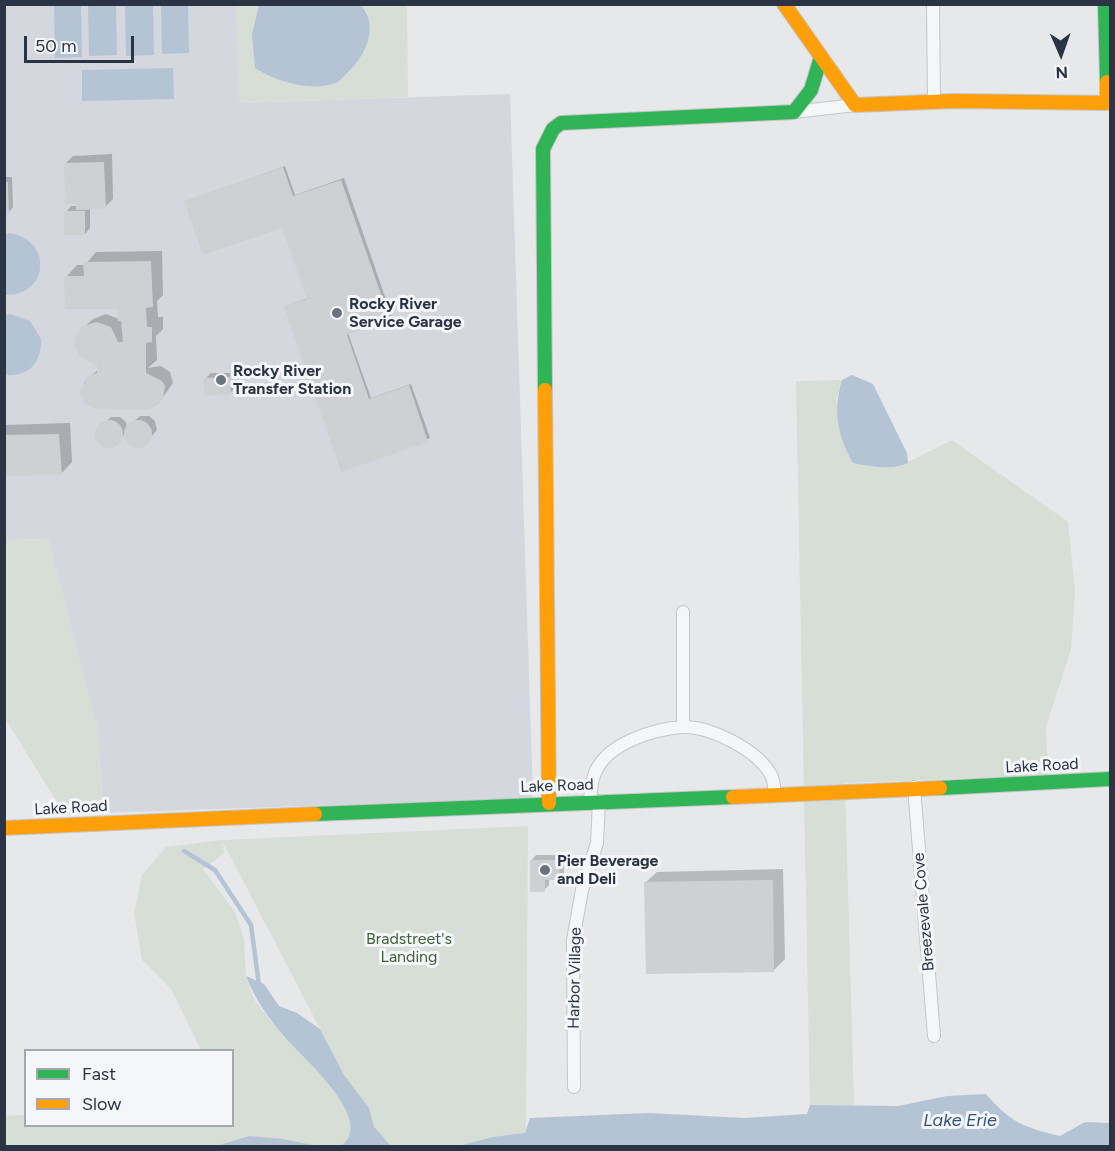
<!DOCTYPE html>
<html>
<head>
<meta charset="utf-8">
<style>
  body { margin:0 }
  #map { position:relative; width:1115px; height:1151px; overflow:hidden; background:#e6e8ea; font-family:Figtree,sans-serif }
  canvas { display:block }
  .frame { position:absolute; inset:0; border:6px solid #2b3445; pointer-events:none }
  .legend { position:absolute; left:24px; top:1049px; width:210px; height:78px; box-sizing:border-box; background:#f4f6f9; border:2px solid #a4a8b1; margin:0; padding:8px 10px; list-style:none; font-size:18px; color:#2b3445 }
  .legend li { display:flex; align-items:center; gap:12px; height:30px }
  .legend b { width:30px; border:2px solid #a4a8b1 }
  .north { position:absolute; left:1031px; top:24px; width:60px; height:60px; -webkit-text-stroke:4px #f4f6f9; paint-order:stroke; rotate:178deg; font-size:16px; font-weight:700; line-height:24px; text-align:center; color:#2b3445 }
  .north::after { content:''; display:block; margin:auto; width:21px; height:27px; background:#2b3445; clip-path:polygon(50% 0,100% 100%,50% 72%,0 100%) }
  .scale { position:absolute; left:24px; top:36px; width:110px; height:27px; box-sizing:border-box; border:3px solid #2b3445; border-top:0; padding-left:8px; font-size:18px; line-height:21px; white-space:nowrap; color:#2b3445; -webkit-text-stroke:4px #f4f6f9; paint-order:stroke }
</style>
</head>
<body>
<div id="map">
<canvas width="1115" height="1151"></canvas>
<div class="frame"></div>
<ul class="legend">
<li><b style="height:8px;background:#30b455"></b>Fast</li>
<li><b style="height:8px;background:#ff9f0a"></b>Slow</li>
</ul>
<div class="north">N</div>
<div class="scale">50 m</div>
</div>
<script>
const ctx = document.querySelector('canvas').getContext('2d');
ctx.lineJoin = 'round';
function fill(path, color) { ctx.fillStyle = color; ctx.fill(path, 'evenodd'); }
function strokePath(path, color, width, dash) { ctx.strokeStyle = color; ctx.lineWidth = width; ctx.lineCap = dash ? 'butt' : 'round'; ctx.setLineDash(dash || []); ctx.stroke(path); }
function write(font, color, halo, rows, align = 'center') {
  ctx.font = font + ' Figtree,sans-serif'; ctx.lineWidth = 6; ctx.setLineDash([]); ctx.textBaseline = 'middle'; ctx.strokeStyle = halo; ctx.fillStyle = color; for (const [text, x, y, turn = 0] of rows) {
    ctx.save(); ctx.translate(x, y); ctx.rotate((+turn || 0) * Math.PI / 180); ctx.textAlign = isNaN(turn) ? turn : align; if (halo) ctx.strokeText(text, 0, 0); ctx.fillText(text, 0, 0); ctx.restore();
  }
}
const built = new Path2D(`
  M 4,5 L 236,5 L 240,103 L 510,94 L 533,798 L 103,813 L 98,731 L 48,539 L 5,540 Z`);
const green = new Path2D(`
  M 236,5 L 369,14 L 361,5 L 407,5 L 408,97 L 240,103 Z
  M 842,380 L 836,400 L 900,466 L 952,440 L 1068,522 L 1075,592 L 1071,649 L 1046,727 L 1048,775 L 845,783 L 854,1105 L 810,1105 L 796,381 Z
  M 48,539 L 98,731 L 103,813 L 65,815 L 5,718 L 5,540 Z
  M 528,826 L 526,1133 L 492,1137 L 459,1146 L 318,1146 L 249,1136 L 216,1146 L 5,1146 L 4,1116 L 25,1115 L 26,1126 L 232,1126 L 232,1050 L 201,1050 L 171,989 L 142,960 L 134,913 L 142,875 L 166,847 L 223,840 ZM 223,842 L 344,1075 L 334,1092 L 324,1076 L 284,1037 L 255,1001 L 246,976 L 244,939 L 235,912 L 203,869 L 224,853 Z`);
const water = new Path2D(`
  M 54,5 L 81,5 L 82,57 L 55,58 Z
  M 88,5 L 116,5 L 117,55 L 89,56 Z
  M 125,5 L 153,5 L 154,55 L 126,56 Z
  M 161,5 L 188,5 L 189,53 L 162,54 Z
  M 259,5 L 361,5 C 380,27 365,57 346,74 C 343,77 339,82 336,83 C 311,92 276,82 255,68 L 252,35 Z
  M 173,68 L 174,99 L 82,101 L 82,70 Z
  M 9,233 C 54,240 49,296 5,295 L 5,234 Z
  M 10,314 L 30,321 L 41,339 C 42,362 29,377 5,375 L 5,315 Z
  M 852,375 L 873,384 L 907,453 L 908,463 C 892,471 870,466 853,463 C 837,435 833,410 842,380 Z
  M 246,976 L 264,984 L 279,1006 L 297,1013 L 320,1029 L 344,1075 L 369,1108 L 374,1127 L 391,1146 L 341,1146 C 378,1120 300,1056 283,1035 C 267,1016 255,999 246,976 Z
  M 986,1094 C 1010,1122 1025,1128 1060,1136 L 1085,1122 L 1110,1123 L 1110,1146 L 459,1146 L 492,1137 L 525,1133 L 530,1118 L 649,1113 L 744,1118 L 807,1114 L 810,1105 L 898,1106 L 947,1096 Z
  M 249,1136 L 282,1139 L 318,1146 L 216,1146 Z`);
const shadow = new Path2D(`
  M 112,154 L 113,199 L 105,207 L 90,208 L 90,228 L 85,234 L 66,212 L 71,206 L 78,206 L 65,164 L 73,156 Z
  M 285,166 L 295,195 L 344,178 L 392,317 L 348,333 L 371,398 L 411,384 L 430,438 L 342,470 L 285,307 L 308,298 L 283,226 L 186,201 Z
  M 4,177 L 12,177 L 13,207 L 8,213 L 4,213 Z
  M 162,251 L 163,295 L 157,301 L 158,317 L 163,317 L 163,329 L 156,336 L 157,360 L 148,368 L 161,366 L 170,372 L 173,383 L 159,403 L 145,408 L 106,409 L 115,400 L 83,398 L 84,382 L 99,369 L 84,327 L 93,319 L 106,314 L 119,319 L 118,307 L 66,277 L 77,265 L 85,265 L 96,252 Z
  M 236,365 L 243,365 L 244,376 L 235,381 L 235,388 L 230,393 L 205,379 L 211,373 L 231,373 Z
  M 140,416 L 149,416 L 155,421 L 157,430 L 144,445 L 133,445 L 127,439 L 128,430 L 115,445 L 103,445 L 98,440 L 98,428 L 111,417 L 120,417 L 126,422 L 127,428 Z
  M 70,423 L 72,462 L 61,474 L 4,475 L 4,425 Z
  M 536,855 L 564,855 L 564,873 L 559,878 L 549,878 L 549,885 L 544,890 L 531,861 Z
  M 783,869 L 785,959 L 774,970 L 645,883 L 657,872 Z`);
const stream = new Path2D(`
  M 184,851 L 215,870 L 251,925 L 259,985`);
const building = new Path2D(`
  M 104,162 L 106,209 L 76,210 L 76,203 L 65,204 L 64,163 Z
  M 283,167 L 293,196 L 341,180 L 390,320 L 347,335 L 369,399 L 409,385 L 428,442 L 341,472 L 284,306 L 307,299 L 282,228 L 203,255 L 184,201 Z
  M 4,182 L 8,182 L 9,214 L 4,214 Z
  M 64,211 L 85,211 L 85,235 L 64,235 Z
  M 151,261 L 153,307 L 146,308 L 147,327 L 152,327 L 152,342 L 146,343 L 146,373 L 162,381 L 165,386 L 163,399 L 155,407 L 144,410 L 94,409 L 84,403 L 80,393 L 87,377 L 97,373 L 97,365 L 81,358 L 75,347 L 75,339 L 83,326 L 97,322 L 111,327 L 118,342 L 123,342 L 121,321 L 118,321 L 117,309 L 65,309 L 64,276 L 84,276 L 83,262 Z
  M 230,370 L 238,370 L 239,383 L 230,383 L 231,395 L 204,396 L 204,378 L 230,377 Z
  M124 434a14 14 0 1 1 28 0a14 14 0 1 1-28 0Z
  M95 434a14 14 0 1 1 28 0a14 14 0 1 1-28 0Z
  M 59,434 L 62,475 L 5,476 L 5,435 Z
  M 530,860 L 560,860 L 559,880 L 545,880 L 545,892 L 530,892 Z
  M 773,880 L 774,972 L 646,974 L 644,882 Z`);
const street = new Path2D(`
  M 933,4 L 934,102
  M 794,112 L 855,105
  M 683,612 L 683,726
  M 914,787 L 934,1036
  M 590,801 C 591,792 591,782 595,773 C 606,744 653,729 682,727 C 709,725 760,751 772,777 C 774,782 774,789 775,795
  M 574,1087 L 573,940 L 582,890 L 597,843 L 599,801`);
const fast = new Path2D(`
  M 1105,4 L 1107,82
  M 545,390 L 543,149 L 553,129 L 561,123 L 794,112 L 811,90 L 821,57
  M 940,788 L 1110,779
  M 315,814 L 733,797`);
const slow = new Path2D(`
  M 784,4 L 855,105 L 955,101 L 1107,103 L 1107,82
  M 545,390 L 549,803
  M 733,797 L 940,788
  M 4,828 L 315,814`);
const markers = [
  [337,313,6,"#6c737f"],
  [221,380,6,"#6c737f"],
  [545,870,6,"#6c737f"]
];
const poiNames = [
  ["Rocky River",349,304],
  ["Service Garage",349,322],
  ["Rocky River",233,371],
  ["Transfer Station",233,389],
  ["Pier Beverage",557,861],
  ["and Deli",557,879]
];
const streetNames = [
  ["Lake Road",1042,766,-3],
  ["Lake Road",557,786,-2],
  ["Lake Road",71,808,-3],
  ["Breezevale Cove",924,912,-95],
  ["Harbor Village",575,978,-89]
];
const parkNames = [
  ["Bradstreet's",409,939],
  ["Landing",409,957]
];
const waterNames = [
  ["Lake Erie",960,1121]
];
fill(built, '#d4d7dd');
fill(green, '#d6ded6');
fill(water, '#b4c4d5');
fill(shadow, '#0003');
strokePath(stream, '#b4c4d5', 4.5);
fill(building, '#ced0d3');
strokePath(street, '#c4c6c8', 14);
strokePath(fast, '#c4c6c8', 16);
strokePath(slow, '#c4c6c8', 16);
strokePath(street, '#f5f6f7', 12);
strokePath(fast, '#30b455', 14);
strokePath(slow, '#ff9f0a', 14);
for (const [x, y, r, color] of markers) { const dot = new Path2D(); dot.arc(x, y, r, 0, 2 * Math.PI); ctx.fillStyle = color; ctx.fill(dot); strokePath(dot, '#f4f6f9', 2); }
write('bold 16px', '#2b3445', '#f4f6f9', poiNames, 'left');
write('16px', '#2b3445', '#f4f6f9', streetNames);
write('16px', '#3f6138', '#f4f6f9', parkNames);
write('italic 18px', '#34527a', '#f4f6f9', waterNames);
</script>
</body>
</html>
